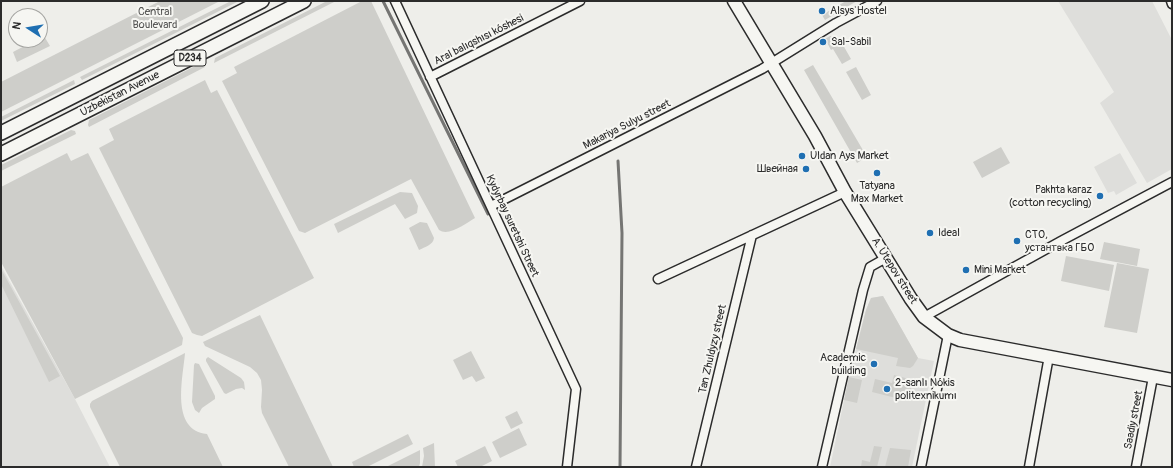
<!DOCTYPE html>
<html>
<head>
<meta charset="utf-8">
<style>
  body { margin:0 }
  #map { position:relative; width:1173px; height:468px; overflow:hidden; background:#eeeeea; font-family:Pangolin,sans-serif }
  canvas { display:block }
  .frame { position:absolute; inset:0; border:2px solid #2b2b2b; pointer-events:none }
  .north { position:absolute; left:8px; top:8px; width:40px; height:40px; box-sizing:border-box; background:#f6f6f2; border:1px solid #a5a5a2; border-radius:50%; rotate:282deg; font-size:11px; font-weight:700; line-height:16px; text-align:center; color:#2b2b2b }
  .north::after { content:''; display:block; margin:auto; width:14px; height:18px; background:#1f6fb2; clip-path:polygon(50% 0,100% 100%,50% 72%,0 100%) }
</style>
</head>
<body>
<div id="map">
<canvas width="1173" height="468"></canvas>
<div class="frame"></div>
<div class="north">N</div>
</div>
<script>
const ctx = document.querySelector('canvas').getContext('2d');
ctx.lineJoin = 'round';
function fill(path, color) { ctx.fillStyle = color; ctx.fill(path, 'evenodd'); }
function strokePath(path, color, width, dash) { ctx.strokeStyle = color; ctx.lineWidth = width; ctx.lineCap = dash ? 'butt' : 'round'; ctx.setLineDash(dash || []); ctx.stroke(path); }
function write(font, color, halo, rows, align = 'center') {
  ctx.font = font + ' Pangolin,sans-serif'; ctx.lineWidth = 4; ctx.setLineDash([]); ctx.textBaseline = 'middle'; ctx.strokeStyle = halo; ctx.fillStyle = color; for (const [text, x, y, turn = 0] of rows) {
    ctx.save(); ctx.translate(x, y); ctx.rotate((+turn || 0) * Math.PI / 180); ctx.textAlign = isNaN(turn) ? turn : align; if (halo) ctx.strokeText(text, 0, 0); ctx.fillText(text, 0, 0); ctx.restore();
  }
}
const built = new Path2D(`
  M 1058,1 L 1152,1 L 1172,40 L 1172,169 L 1147,183 L 1100,103 L 1114,92 Z
  M 1120,153 L 1137,183 L 1116,195 L 1114,191 L 1108,193 L 1094,167 Z
  M 1,266 L 75,399 L 110,467 L 1,467 Z
  M 883,296 L 918,358 L 934,361 L 912,467 L 830,467 L 849,377 L 866,310 L 871,298 Z`);
const green = new Path2D(`
  M 160,1 L 220,1 L 1,112 L 1,82 Z
  M 231,1 L 239,1 L 82,80 L 80,77 Z
  M 327,1 L 336,1 L 214,63 L 215,58 Z
  M 362,1 L 371,1 L 475,218 C 466,223 449,237 439,230 L 411,179 L 305,233 L 299,231 L 222,81 L 237,73 L 234,67 Z
  M 846,1 L 857,1 L 825,20 L 822,15 Z
  M 44,36 L 50,46 L 17,62 L 13,52 L 36,40 L 40,40 L 40,38 Z
  M 830,36 L 837,37 L 839,38 L 851,59 L 842,64 L 833,49 L 831,50 L 825,39 Z
  M 201,63 L 204,64 L 205,67 L 89,127 L 88,125 L 89,120 Z
  M 813,65 L 867,157 L 857,163 L 804,70 Z
  M 856,67 L 871,95 L 862,100 L 846,72 Z
  M 74,80 L 75,84 L 1,121 L 1,117 Z
  M 205,80 L 211,93 L 217,90 L 314,278 L 202,336 L 197,335 L 192,333 L 99,148 L 114,140 L 109,129 Z
  M 71,130 L 75,131 L 76,134 L 1,171 L 1,165 Z
  M 1001,147 L 1010,163 L 982,178 L 973,162 Z
  M 67,153 L 71,161 L 88,153 L 183,338 L 182,345 L 75,399 L 1,262 L 1,187 Z
  M 400,192 L 412,193 L 418,206 L 417,213 L 405,219 L 395,204 L 338,233 L 334,224 Z
  M 420,222 L 427,223 L 434,238 C 433,245 425,247 419,250 L 409,228 Z
  M 1104,242 L 1140,249 L 1137,266 L 1100,259 Z
  M 1066,256 L 1114,265 L 1109,291 L 1061,281 Z
  M 1117,263 L 1149,269 L 1137,333 L 1104,327 Z
  M 1,269 L 60,376 L 49,382 L 1,284 Z
  M 883,296 L 918,358 L 913,366 L 910,368 L 896,366 L 898,358 L 856,349 L 866,310 L 871,298 Z
  M 260,315 L 333,467 L 289,467 L 262,413 L 261,407 L 262,390 L 261,380 L 257,373 L 250,367 L 205,346 L 203,342 Z
  M 471,351 L 485,378 L 476,382 L 472,376 L 463,380 L 453,360 Z
  M 185,353 C 183,378 170,430 207,434 L 223,467 L 120,467 L 90,407 L 90,404 L 92,401 Z
  M 208,357 L 241,378 L 244,382 L 245,390 L 242,388 L 236,389 L 226,394 L 224,393 L 206,361 L 206,359 Z
  M 195,363 L 199,364 L 215,396 L 215,399 L 202,408 L 199,413 L 195,410 L 192,402 L 194,365 Z
  M 894,375 L 909,379 L 912,381 L 912,384 L 908,401 L 872,392 L 875,379 L 892,383 Z
  M 849,377 L 862,380 L 857,403 L 844,400 Z
  M 517,411 L 523,423 L 511,429 L 505,417 Z
  M 519,428 L 527,445 L 500,458 L 492,442 Z
  M 408,434 L 413,444 L 367,467 L 354,467 L 352,462 Z
  M 434,443 L 435,467 L 422,467 L 424,456 L 423,448 Z
  M 485,446 L 492,461 L 480,467 L 458,467 L 455,461 Z
  M 874,446 L 882,447 L 877,467 L 861,467 L 862,460 L 870,462 Z
  M 890,448 L 911,450 L 908,467 L 885,467 Z
  M 420,450 L 420,463 L 419,467 L 386,467 Z`);
const stream = new Path2D(`
  M 383,1 L 488,214
  M 618,161 L 622,233 L 620,467`);
const street = new Path2D(`
  M 395,1 L 576,389 L 567,467
  M 1171,1 L 1172,4
  M 430,77 L 580,1
  M 491,206 L 762,69 L 836,23 L 877,1
  M 658,279 L 845,192
  M 924,317 L 1061,241 L 1172,182
  M 696,467 L 752,235
  M 822,467 L 863,290 L 870,267 L 886,258
  M 921,467 L 948,335
  M 1029,467 L 1049,356
  M 1136,467 L 1153,377`);
const secondary = new Path2D(`
  M 734,1 L 815,136 L 845,192 L 911,299 L 924,317 L 948,335 L 960,340 L 1172,380`);
const primary = new Path2D(`
  M 1,133 L 262,1
  M 1,154 L 304,1`);
const markers = [
  [822,11,4,"#1f6fb2"],
  [823,42,4,"#1f6fb2"],
  [802,156,4,"#1f6fb2"],
  [806,169,4,"#1f6fb2"],
  [877,173,4,"#1f6fb2"],
  [1100,196,4,"#1f6fb2"],
  [930,233,4,"#1f6fb2"],
  [1017,241,4,"#1f6fb2"],
  [966,270,4,"#1f6fb2"],
  [874,364,4,"#1f6fb2"],
  [887,389,4,"#1f6fb2"]
];
const shields = [
  [190,58,32]
];
const shieldNames = [
  ["D234",190,58]
];
const poiNames = [
  ["Alsys Hostel",830,11],
  ["Sal-Sabil",831,42],
  ["Uldan Ays Market",810,156],
  ["Швейная",798,169,"right"],
  ["Tatyana",877,186,"center"],
  ["Max Market",877,199,"center"],
  ["Pakhta karaz",1092,190,"right"],
  ["(cotton recycling)",1092,203,"right"],
  ["Ideal",938,233],
  ["СТО,",1025,235],
  ["устантвка ГБО",1025,248],
  ["Mini Market",974,270],
  ["Academic",866,358,"right"],
  ["building",866,371,"right"],
  ["2-sanlı Nókis",895,383],
  ["politexnikumı",895,396]
];
const parkNames = [
  ["Central",155,12],
  ["Boulevard",155,25]
];
const streetNames = [
  ["Aral balıqshısı kóshesi",479,40,-27],
  ["Uzbekistan Avenue",120,94,-27],
  ["Makariya Sulyu street",627,125,-27],
  ["Kydyrbay suretshi Street",512,226,65],
  ["A. Utepov street",894,271,58],
  ["Tan Zhuldyzy street",713,349,-77],
  ["Saadiy street",1134,420,-79]
];
fill(built, '#dededb');
fill(green, '#cececa');
strokePath(stream, '#757573', 3);
strokePath(street, '#2b2b2b', 11);
strokePath(secondary, '#2b2b2b', 15);
strokePath(primary, '#2b2b2b', 16);
strokePath(street, '#f6f6f2', 8);
strokePath(secondary, '#f6f6f2', 12);
strokePath(primary, '#f6f6f2', 13);
for (const [x, y, r, color] of markers) { const dot = new Path2D(); dot.arc(x, y, r, 0, 2 * Math.PI); ctx.fillStyle = color; ctx.fill(dot); strokePath(dot, '#f6f6f2', 1.5); }
for (const [x, y, w] of shields) { const box = new Path2D(); box.roundRect(x - w / 2, y - 8, w, 16, 3); ctx.fillStyle = '#f6f6f2'; ctx.fill(box); strokePath(box, '#2b2b2b', 1); }
write('bold 10px', '#2b2b2b', null, shieldNames);
write('11px', '#2b2b2b', '#f6f6f2', poiNames, 'left');
write('11px', '#545453', '#f6f6f2', parkNames);
write('11px', '#2b2b2b', '#f6f6f2', streetNames);
</script>
</body>
</html>
